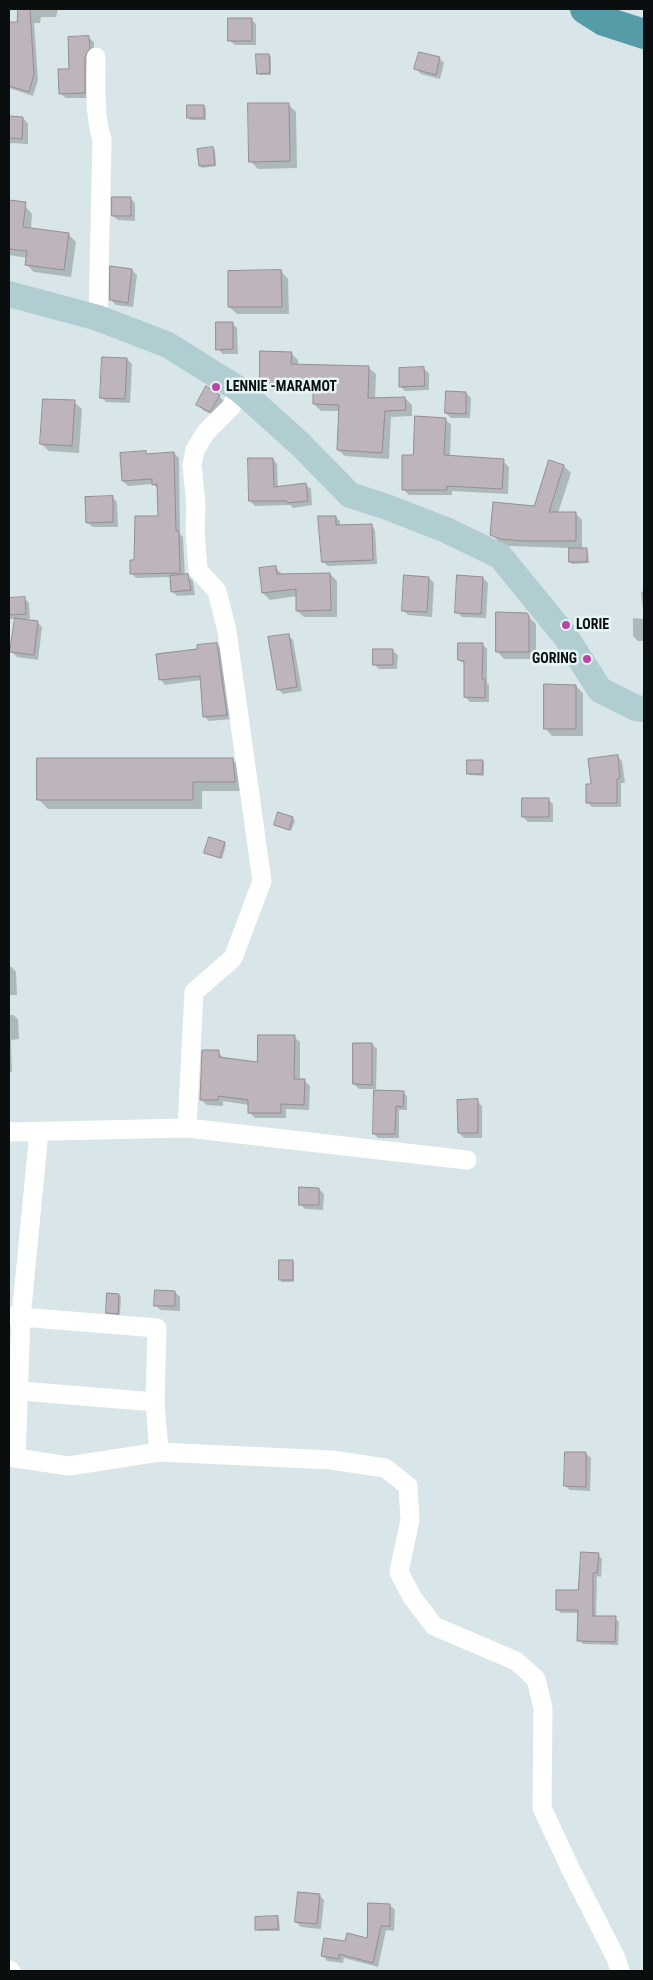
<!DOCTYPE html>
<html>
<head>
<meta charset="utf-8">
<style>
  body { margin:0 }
  #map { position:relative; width:653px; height:1980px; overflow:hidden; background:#d9e6e9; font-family:"Roboto Condensed",sans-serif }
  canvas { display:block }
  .frame { position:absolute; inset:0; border:10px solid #0a0e0f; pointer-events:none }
</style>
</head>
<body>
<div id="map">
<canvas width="653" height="1980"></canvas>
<div class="frame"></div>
</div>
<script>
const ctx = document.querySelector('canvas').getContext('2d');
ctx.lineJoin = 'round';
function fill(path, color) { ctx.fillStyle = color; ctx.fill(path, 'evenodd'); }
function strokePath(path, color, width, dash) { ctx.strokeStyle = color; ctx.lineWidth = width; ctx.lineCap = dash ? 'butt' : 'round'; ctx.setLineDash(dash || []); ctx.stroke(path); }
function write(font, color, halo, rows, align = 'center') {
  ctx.font = font + ' "Roboto Condensed",sans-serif'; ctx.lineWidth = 5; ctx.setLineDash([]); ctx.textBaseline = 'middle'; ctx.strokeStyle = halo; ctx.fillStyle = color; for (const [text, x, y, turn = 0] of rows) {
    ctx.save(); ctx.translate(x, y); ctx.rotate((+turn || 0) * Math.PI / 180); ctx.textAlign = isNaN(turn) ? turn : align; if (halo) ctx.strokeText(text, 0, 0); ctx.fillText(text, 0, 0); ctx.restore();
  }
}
const shadow = new Path2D(`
  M 20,9 L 58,9 L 56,17 L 41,17 L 40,23 L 34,23 L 38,80 L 33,96 L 9,88 L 9,63 L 12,52 L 9,52 L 9,23 L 18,23 Z
  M 251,19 L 256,24 L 256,45 L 235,45 L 230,41 Z
  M 89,38 L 94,42 L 94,53 L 89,98 L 66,98 L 61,94 L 70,70 Z
  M 269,55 L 271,57 L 271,75 L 260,75 L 258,73 Z
  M 439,58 L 444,63 L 440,79 L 421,74 L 416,69 Z
  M 289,105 L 296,112 L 297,168 L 258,169 L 250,161 Z
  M 204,106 L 206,108 L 206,120 L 191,120 L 188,118 Z
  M 9,117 L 23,118 L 28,124 L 28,144 L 9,143 Z
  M 213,148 L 215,150 L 216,166 L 202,168 L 200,166 Z
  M 130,198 L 135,203 L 135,221 L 118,220 L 113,216 Z
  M 25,206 L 32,214 L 31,229 L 68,234 L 76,242 L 71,277 L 34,272 L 27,265 L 28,258 L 9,255 L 9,208 Z
  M 112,268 L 132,270 L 137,275 L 133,307 L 116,305 L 111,300 Z
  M 281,271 L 288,279 L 289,314 L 237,314 L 229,307 Z
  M 232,323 L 237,328 L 238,354 L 223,354 L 218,349 Z
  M 291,353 L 298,360 L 298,365 L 369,368 L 376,374 L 375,399 L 405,398 L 412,405 L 412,416 L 391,417 L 389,459 L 345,456 L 338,450 L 340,411 L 321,411 L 314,404 L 314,391 L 268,390 L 261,383 Z
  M 127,359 L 132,364 L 130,403 L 106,402 L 101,397 Z
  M 424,369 L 429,373 L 429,390 L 405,391 L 400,386 Z
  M 466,393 L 471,398 L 470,418 L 451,418 L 446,413 Z
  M 219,396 L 224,401 L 215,416 L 203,410 L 198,405 Z
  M 74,402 L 82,409 L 79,453 L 49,451 L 41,444 Z
  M 445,419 L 451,425 L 450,457 L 503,461 L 509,467 L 508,494 L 452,491 L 452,495 L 409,495 L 403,489 L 414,456 Z
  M 145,452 L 148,455 L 174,453 L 179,458 L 180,534 L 183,537 L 185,576 L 188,576 L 193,581 L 195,595 L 177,596 L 173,592 L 171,577 L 136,578 L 131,573 L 159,517 L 158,489 L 153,484 L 128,486 L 123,481 Z
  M 273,459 L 277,464 L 278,488 L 306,485 L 311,489 L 312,505 L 293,508 L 290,505 L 255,506 L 250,501 Z
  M 564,466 L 571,473 L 558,513 L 575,513 L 582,520 L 582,549 L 588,551 L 589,563 L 572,564 L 570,562 L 570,548 L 508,546 L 499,542 L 492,534 L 535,507 Z
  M 112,497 L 117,502 L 118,527 L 93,527 L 88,523 Z
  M 335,517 L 340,521 L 340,526 L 371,525 L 375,530 L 377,564 L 328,566 L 323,562 Z
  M 275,567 L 282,574 L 330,574 L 337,581 L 337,617 L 304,617 L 297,611 L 297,596 L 270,600 L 263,593 Z
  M 429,578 L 434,583 L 432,617 L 408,615 L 403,610 Z
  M 483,578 L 488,583 L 486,618 L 462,617 L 457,612 Z
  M 644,591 L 644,618 L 641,592 Z
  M 24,598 L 29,603 L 30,618 L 23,620 L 37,622 L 42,627 L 38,660 L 17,657 L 12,652 L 16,619 L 9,619 L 9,599 Z
  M 526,614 L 536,624 L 536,659 L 504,659 L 497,651 Z
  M 633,618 L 644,619 L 644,641 L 638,641 L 633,636 Z
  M 288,635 L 293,640 L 302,691 L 283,694 L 278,689 Z
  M 217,644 L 222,649 L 232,719 L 209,721 L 204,716 L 201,680 L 165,685 L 161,680 L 158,655 L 199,651 Z
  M 482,644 L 487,649 L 487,683 L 489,685 L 489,702 L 470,702 L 465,697 L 466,665 L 459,660 Z
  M 393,651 L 398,655 L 397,669 L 379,669 L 374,664 Z
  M 576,686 L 583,693 L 583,736 L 552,736 L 545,728 Z
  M 617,756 L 622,761 L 625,783 L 621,783 L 621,807 L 592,807 L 587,802 L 592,785 Z
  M 233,760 L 242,769 L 244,791 L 202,791 L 202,809 L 48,809 L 38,799 Z
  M 482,761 L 484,763 L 484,776 L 470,775 L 468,773 Z
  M 548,799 L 553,804 L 553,822 L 528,822 L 523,817 Z
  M 293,818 L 295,821 L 291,831 L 275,825 Z
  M 224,843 L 226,845 L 222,859 L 205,853 Z
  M 9,967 L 12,967 L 16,972 L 17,995 L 9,995 Z
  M 9,1015 L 13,1015 L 18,1019 L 19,1039 L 11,1040 L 12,1072 L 9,1072 Z
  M 294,1037 L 300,1042 L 300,1080 L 304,1080 L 310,1086 L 309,1110 L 286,1109 L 286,1118 L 255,1118 L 249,1112 L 249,1105 L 223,1101 L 223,1106 L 207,1105 L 201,1100 L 218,1052 L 224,1059 L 259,1064 Z
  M 372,1044 L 377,1049 L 376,1089 L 359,1089 L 354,1084 Z
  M 403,1092 L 407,1096 L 407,1110 L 399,1110 L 399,1138 L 378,1138 L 374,1134 Z
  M 477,1101 L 482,1106 L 482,1138 L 464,1138 L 459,1133 Z
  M 319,1189 L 324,1194 L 323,1210 L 305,1209 L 300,1204 Z
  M 292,1261 L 294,1263 L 294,1282 L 282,1282 L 280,1280 Z
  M 175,1292 L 180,1297 L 180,1311 L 160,1310 L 156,1305 Z
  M 119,1295 L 121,1297 L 120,1315 L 109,1314 L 107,1312 Z
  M 586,1454 L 591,1458 L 590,1491 L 570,1490 L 565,1486 Z
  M 598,1555 L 602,1559 L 601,1577 L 597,1576 L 596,1617 L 615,1618 L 619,1622 L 618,1645 L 583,1644 L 579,1640 L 579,1613 L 561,1613 L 557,1609 L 579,1591 Z
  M 319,1895 L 324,1900 L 321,1929 L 301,1927 L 296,1922 Z
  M 390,1905 L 395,1910 L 394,1931 L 386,1930 L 378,1967 L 344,1958 L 343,1963 L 327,1961 L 323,1956 L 346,1942 L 368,1939 Z
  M 277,1918 L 279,1920 L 280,1931 L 258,1931 L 256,1929 Z`);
const river = new Path2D(`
  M 585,9 L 604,21 L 644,34`);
const building = new Path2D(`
  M 18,9 L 30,9 L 34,74 L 29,92 L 9,86 L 9,22 L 17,22 Z
  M 228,18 L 252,18 L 252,41 L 228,41 Z
  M 89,36 L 90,48 L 85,57 L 85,93 L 59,94 L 58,69 L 69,69 L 68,37 Z
  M 419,52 L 440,57 L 436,75 L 414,69 Z
  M 256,54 L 269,54 L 270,73 L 257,74 Z
  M 248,103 L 289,103 L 290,161 L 249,162 Z
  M 187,105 L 204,105 L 204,118 L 187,118 Z
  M 9,116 L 23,117 L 22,139 L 9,138 Z
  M 213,147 L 215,165 L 199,166 L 197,149 Z
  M 112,197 L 131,197 L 131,216 L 112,216 Z
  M 9,200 L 26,202 L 23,227 L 69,233 L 64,270 L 25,265 L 27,251 L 9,249 Z
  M 110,266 L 132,269 L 128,303 L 110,300 Z
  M 281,270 L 282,307 L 228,307 L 228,271 Z
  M 216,322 L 233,322 L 233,349 L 216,350 Z
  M 260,351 L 292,352 L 291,364 L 369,366 L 368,398 L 405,397 L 406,410 L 385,411 L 382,453 L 337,450 L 339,405 L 313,404 L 313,385 L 260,383 Z
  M 102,357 L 127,358 L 125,399 L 100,398 Z
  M 424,367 L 425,386 L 399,387 L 399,368 Z
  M 206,386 L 220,395 L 210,412 L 196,405 Z
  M 446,391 L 466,392 L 466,414 L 445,413 Z
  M 43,399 L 75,400 L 72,446 L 40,444 Z
  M 415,416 L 446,418 L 444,455 L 504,459 L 502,489 L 447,486 L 447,490 L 402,490 L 402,455 L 413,455 Z
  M 146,451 L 146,454 L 174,452 L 176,531 L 179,531 L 180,573 L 130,574 L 130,560 L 134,560 L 135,516 L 158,516 L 157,484 L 152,485 L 152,479 L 122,481 L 120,453 Z
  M 248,458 L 273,458 L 274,487 L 306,483 L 308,501 L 287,503 L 286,501 L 249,501 Z
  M 549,460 L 564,465 L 549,512 L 576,512 L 576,541 L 524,541 L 500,539 L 490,535 L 493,502 L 534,506 Z
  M 113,496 L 113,522 L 86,523 L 85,497 Z
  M 318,516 L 336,516 L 336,525 L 372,524 L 373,560 L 322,562 Z
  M 569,548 L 587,548 L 587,562 L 569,562 Z
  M 276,566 L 277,574 L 330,573 L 331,610 L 296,611 L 296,589 L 262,593 L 259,568 Z
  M 188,574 L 191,590 L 171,592 L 170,576 Z
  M 404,575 L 429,577 L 427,612 L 402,611 Z
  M 457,575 L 483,577 L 481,614 L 455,613 Z
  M 25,597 L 26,614 L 9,615 L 9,598 Z
  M 496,612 L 527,613 L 529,616 L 529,652 L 496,652 Z
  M 15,618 L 38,621 L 34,655 L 10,652 Z
  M 289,634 L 297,687 L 277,690 L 268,637 Z
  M 217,643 L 227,715 L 203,717 L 200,676 L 159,680 L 156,654 L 197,649 L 197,645 Z
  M 458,643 L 483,643 L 482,679 L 485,679 L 485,698 L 464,697 L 464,661 L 458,660 Z
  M 373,649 L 393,649 L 393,665 L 373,665 Z
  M 544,684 L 576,685 L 576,729 L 544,729 Z
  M 618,755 L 620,778 L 617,779 L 617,803 L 586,803 L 586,784 L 591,784 L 588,759 Z
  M 37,758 L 233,758 L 235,782 L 193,782 L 193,800 L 37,800 Z
  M 467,760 L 483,760 L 482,774 L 467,774 Z
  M 522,798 L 549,798 L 549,817 L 522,817 Z
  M 278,812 L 293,817 L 289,830 L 274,825 Z
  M 209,837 L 225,842 L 220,858 L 204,853 Z
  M 258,1035 L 295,1035 L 294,1079 L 305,1079 L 304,1105 L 281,1104 L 281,1113 L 248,1113 L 248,1100 L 218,1096 L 218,1100 L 200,1100 L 202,1050 L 219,1050 L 219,1057 L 257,1062 Z
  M 353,1043 L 372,1043 L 372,1085 L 353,1084 Z
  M 374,1090 L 404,1091 L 403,1107 L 396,1106 L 395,1134 L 373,1134 Z
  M 478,1099 L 478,1133 L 458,1133 L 457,1100 Z
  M 299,1187 L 319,1188 L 319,1205 L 299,1205 Z
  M 279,1260 L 293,1260 L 293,1280 L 279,1280 Z
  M 155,1290 L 175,1291 L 175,1306 L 154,1306 Z
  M 107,1293 L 119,1294 L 118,1314 L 106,1313 Z
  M 565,1452 L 586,1452 L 586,1487 L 564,1486 Z
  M 581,1552 L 599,1553 L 597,1573 L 593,1573 L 593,1616 L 616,1616 L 615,1642 L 577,1641 L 578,1610 L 556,1610 L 556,1590 L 578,1590 Z
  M 298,1892 L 320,1894 L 317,1924 L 295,1922 Z
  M 368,1903 L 390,1904 L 390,1926 L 381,1926 L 373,1963 L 339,1954 L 339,1959 L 321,1956 L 324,1938 L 345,1941 L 347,1933 L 367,1938 Z
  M 278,1916 L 278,1929 L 255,1930 L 255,1917 Z`);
const street = new Path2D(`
  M 96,57 C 96,85 94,114 102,140 L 98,318
  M 187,1128 L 467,1160
  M 9,1132 L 187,1128 L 194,992 L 233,958 L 262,881 L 227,631 L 217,591 L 198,570 L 195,530 L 196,505 L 192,465 L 195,450 L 206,432 L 231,407 L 240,390
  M 9,1316 L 157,1328 L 155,1402 L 159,1452
  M 9,1390 L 155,1402
  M 9,1457 L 69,1466 L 159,1452 L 332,1460 L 385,1468 L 408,1486 L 410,1520 L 399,1572 L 412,1597 L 434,1626 L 516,1661 L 536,1679 L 543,1708 L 542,1808 L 571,1870 L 616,1958 L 620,1971
  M 16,1458 L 21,1317 L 39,1132
  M 9,1970 L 11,1971`);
const secondary = new Path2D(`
  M 9,294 L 98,318 L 168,345 L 240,390 L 300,444 L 350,495 L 387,507 L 446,530 L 500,556 L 566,637 L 600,690 L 636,708 L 644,709`);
const markers = [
  [216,387,5,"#b747a4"],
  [566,625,5,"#b747a4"],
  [587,659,5,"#b747a4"]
];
const poiNames = [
  ["LENNIE -MARAMOT",226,387],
  ["LORIE",576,625],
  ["GORING",577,659,"right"]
];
fill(shadow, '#0003');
strokePath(river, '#559ba8', 30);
fill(building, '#beb4bb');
strokePath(building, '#958c93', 1);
strokePath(street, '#fff', 19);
strokePath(secondary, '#b0cdd2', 26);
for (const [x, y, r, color] of markers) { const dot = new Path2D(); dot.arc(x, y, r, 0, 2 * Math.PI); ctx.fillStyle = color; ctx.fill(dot); strokePath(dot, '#e6f4f6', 2); }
write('bold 14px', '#0a0e0f', '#e6f4f6', poiNames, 'left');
</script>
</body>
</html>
